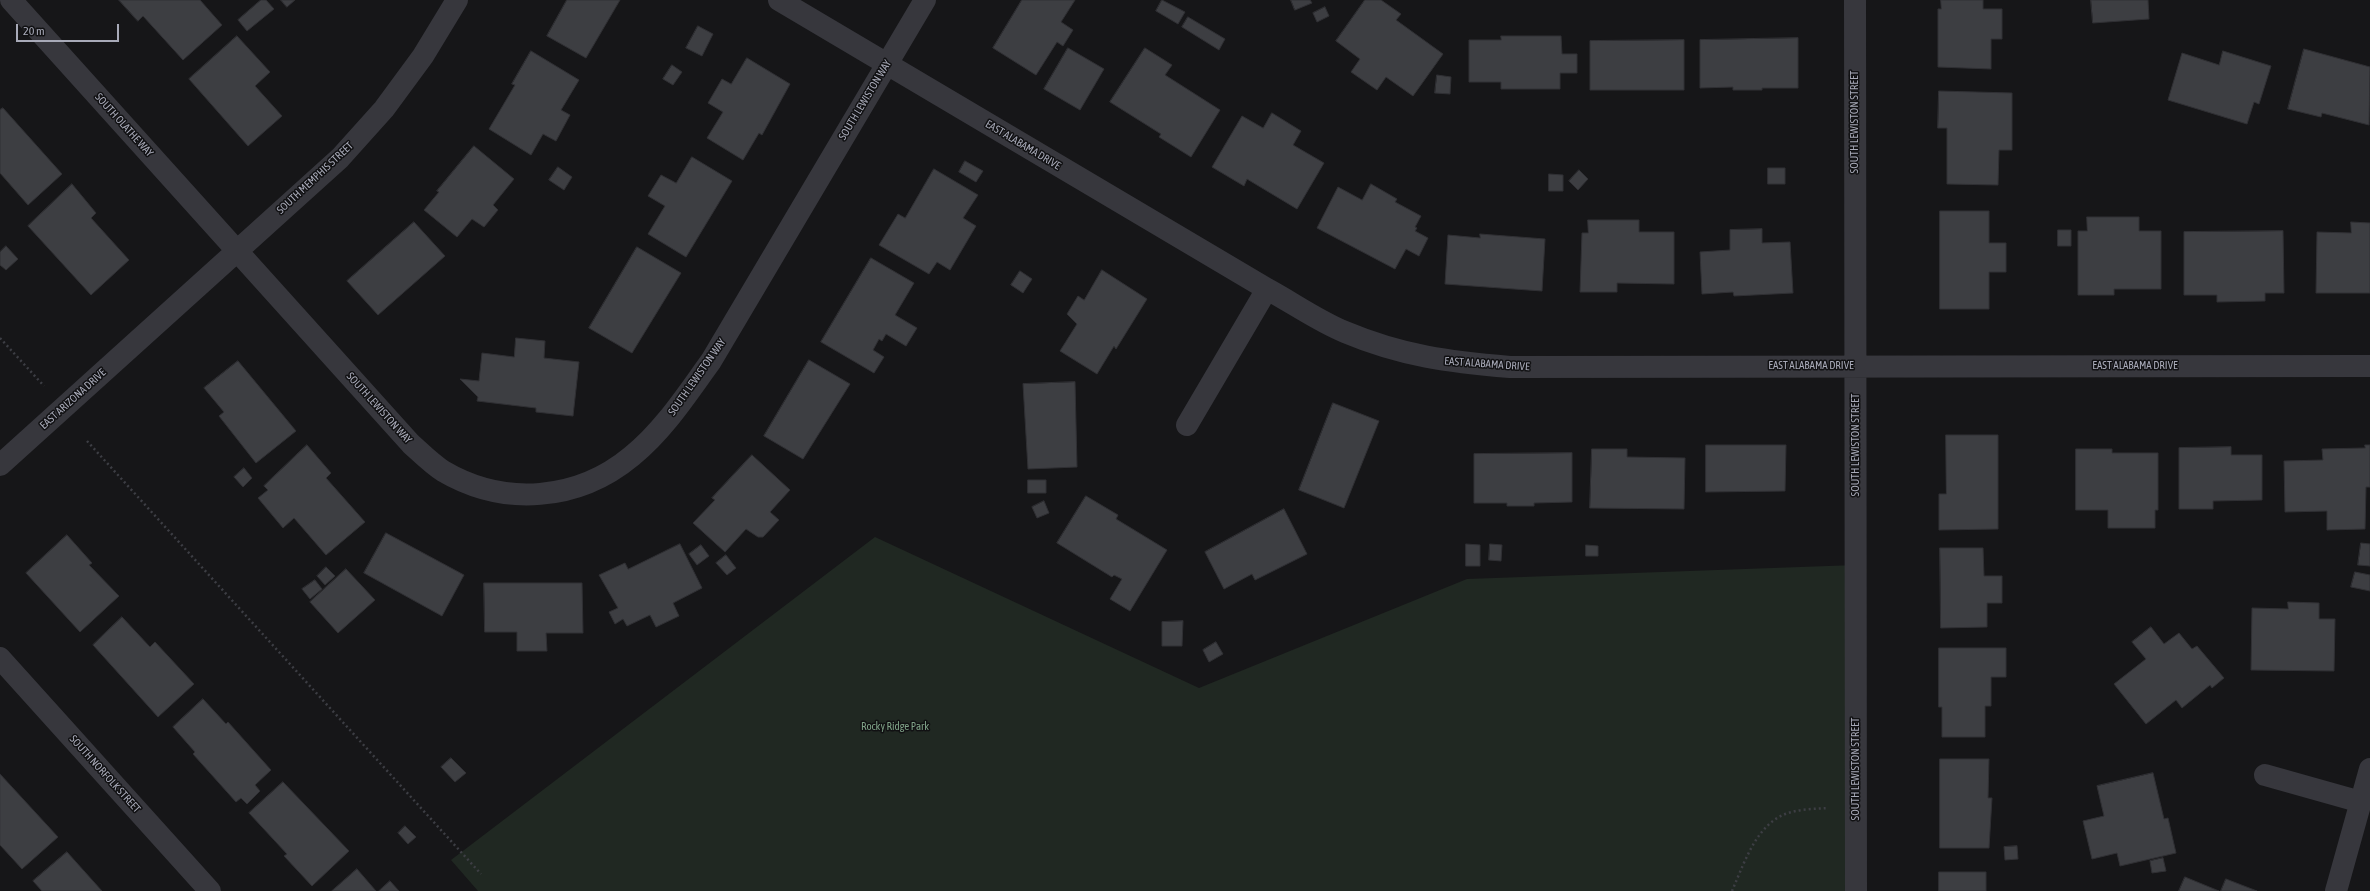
<!DOCTYPE html>
<html>
<head>
<meta charset="utf-8">
<style>
  body { margin:0 }
  #map { position:relative; width:2370px; height:891px; overflow:hidden; background:#161618; font-family:"Asap Condensed",sans-serif }
  canvas { display:block }
  .scale { position:absolute; left:16px; top:24px; width:103px; height:18px; box-sizing:border-box; border:2px solid #a8aab8; border-top:0; padding-left:5px; font-size:12px; line-height:14px; white-space:nowrap; color:#a8aab8; -webkit-text-stroke:3px #111113; paint-order:stroke }
</style>
</head>
<body>
<div id="map">
<canvas width="2370" height="891"></canvas>
<div class="scale">20 m</div>
</div>
<script>
const ctx = document.querySelector('canvas').getContext('2d');
ctx.lineJoin = 'round';
function fill(path, color) { ctx.fillStyle = color; ctx.fill(path, 'evenodd'); }
function strokePath(path, color, width, dash) { ctx.strokeStyle = color; ctx.lineWidth = width; ctx.lineCap = dash ? 'butt' : 'round'; ctx.setLineDash(dash || []); ctx.stroke(path); }
function write(font, color, halo, rows, align = 'center') {
  ctx.font = font + ' "Asap Condensed",sans-serif'; ctx.lineWidth = 3; ctx.setLineDash([]); ctx.textBaseline = 'middle'; ctx.strokeStyle = halo; ctx.fillStyle = color; for (const [text, x, y, turn = 0] of rows) {
    ctx.save(); ctx.translate(x, y); ctx.rotate((+turn || 0) * Math.PI / 180); ctx.textAlign = isNaN(turn) ? turn : align; if (halo) ctx.strokeText(text, 0, 0); ctx.fillText(text, 0, 0); ctx.restore();
  }
}
const green = new Path2D(`
  M 875,537 L 1199,688 L 1467,579 L 1856,565 L 1856,891 L 478,891 L 451,860 Z`);
const building = new Path2D(`
  M 119,0 L 200,0 L 222,25 L 183,60 L 143,16 L 138,21 Z
  M 261,0 L 266,0 L 274,9 L 247,31 L 238,20 Z
  M 281,0 L 295,0 L 287,7 Z
  M 567,0 L 620,0 L 586,58 L 547,36 Z
  M 1022,0 L 1075,0 L 1061,22 L 1073,30 L 1063,46 L 1057,42 L 1036,75 L 993,48 Z
  M 1162,0 L 1185,12 L 1178,24 L 1156,11 Z
  M 1291,0 L 1310,0 L 1312,3 L 1295,10 Z
  M 1365,0 L 1381,0 L 1401,14 L 1396,20 L 1443,54 L 1413,96 L 1386,77 L 1377,90 L 1351,72 L 1360,59 L 1336,41 Z
  M 1941,0 L 1983,0 L 1983,9 L 2002,9 L 2002,39 L 1991,39 L 1991,69 L 1938,67 L 1938,9 L 1941,9 Z
  M 2091,0 L 2148,0 L 2149,19 L 2093,23 Z
  M 1325,7 L 1329,16 L 1317,22 L 1313,13 Z
  M 1188,17 L 1225,39 L 1219,50 L 1182,27 Z
  M 698,26 L 713,34 L 702,56 L 686,48 Z
  M 237,36 L 270,72 L 255,86 L 282,116 L 248,146 L 189,79 Z
  M 1501,36 L 1561,36 L 1562,54 L 1577,54 L 1577,73 L 1560,73 L 1560,89 L 1501,89 L 1501,82 L 1469,82 L 1469,40 L 1501,40 Z
  M 1798,38 L 1798,88 L 1762,88 L 1762,90 L 1733,90 L 1733,87 L 1700,88 L 1700,40 Z
  M 1684,40 L 1684,90 L 1590,90 L 1590,41 Z
  M 1068,48 L 1104,69 L 1080,110 L 1044,89 Z
  M 1145,48 L 1172,65 L 1165,75 L 1220,110 L 1191,157 L 1159,137 L 1161,134 L 1110,102 Z
  M 2304,49 L 2370,67 L 2369,125 L 2322,113 L 2321,117 L 2288,109 Z
  M 531,51 L 579,80 L 561,110 L 570,115 L 556,141 L 543,134 L 531,155 L 489,129 L 515,85 L 512,84 Z
  M 2223,51 L 2271,66 L 2259,104 L 2254,102 L 2247,124 L 2168,100 L 2182,53 L 2219,65 Z
  M 747,58 L 790,84 L 762,135 L 759,133 L 743,160 L 707,138 L 723,112 L 708,103 L 722,79 L 731,84 Z
  M 672,65 L 682,72 L 673,85 L 663,79 Z
  M 1437,75 L 1451,77 L 1450,94 L 1435,93 Z
  M 1939,91 L 2012,93 L 2012,150 L 1999,150 L 1998,185 L 1947,184 L 1947,128 L 1938,128 Z
  M 3,108 L 62,174 L 28,205 L 0,173 L 0,110 Z
  M 1272,113 L 1301,131 L 1293,145 L 1324,163 L 1297,209 L 1247,179 L 1244,186 L 1212,167 L 1242,116 L 1263,128 Z
  M 474,146 L 514,179 L 493,205 L 498,210 L 484,227 L 472,219 L 457,237 L 424,210 L 439,192 L 437,191 Z
  M 692,157 L 732,181 L 686,257 L 648,234 L 665,206 L 648,196 L 661,175 L 676,183 Z
  M 965,161 L 983,171 L 976,182 L 959,172 Z
  M 558,167 L 572,177 L 564,190 L 549,180 Z
  M 1768,168 L 1785,168 L 1785,184 L 1768,184 Z
  M 934,169 L 978,195 L 963,218 L 976,226 L 950,270 L 937,262 L 929,274 L 879,245 L 898,214 L 905,218 Z
  M 1579,170 L 1588,179 L 1578,190 L 1569,181 Z
  M 1549,174 L 1563,175 L 1563,191 L 1549,191 Z
  M 72,184 L 96,213 L 91,218 L 129,260 L 91,295 L 28,226 Z
  M 1371,184 L 1397,199 L 1395,202 L 1421,216 L 1415,227 L 1417,228 L 1415,231 L 1428,238 L 1419,256 L 1406,249 L 1395,269 L 1317,228 L 1338,187 L 1362,200 Z
  M 1940,211 L 1989,211 L 1989,243 L 2006,243 L 2006,272 L 1989,272 L 1989,309 L 1940,309 Z
  M 2087,217 L 2139,217 L 2139,231 L 2161,231 L 2161,289 L 2114,289 L 2114,295 L 2078,295 L 2078,231 L 2087,231 Z
  M 1588,220 L 1639,220 L 1639,232 L 1674,232 L 1674,284 L 1617,283 L 1617,292 L 1580,292 L 1582,233 L 1588,233 Z
  M 414,222 L 445,256 L 378,315 L 347,281 Z
  M 2351,222 L 2370,223 L 2370,293 L 2316,293 L 2317,232 L 2351,233 Z
  M 1762,229 L 1762,243 L 1790,242 L 1793,293 L 1734,296 L 1733,292 L 1702,294 L 1700,252 L 1730,250 L 1730,230 Z
  M 2058,230 L 2071,230 L 2071,246 L 2058,246 Z
  M 2283,231 L 2284,293 L 2265,293 L 2265,301 L 2217,302 L 2217,295 L 2184,295 L 2184,232 Z
  M 1480,234 L 1545,239 L 1542,291 L 1445,284 L 1448,235 L 1480,238 Z
  M 6,246 L 18,259 L 6,270 L 0,265 L 0,252 Z
  M 637,247 L 681,273 L 632,353 L 589,328 Z
  M 871,258 L 914,283 L 895,315 L 917,328 L 906,346 L 886,334 L 882,341 L 879,339 L 873,350 L 884,357 L 874,373 L 821,342 Z
  M 1102,270 L 1147,299 L 1116,349 L 1114,346 L 1097,374 L 1060,351 L 1077,324 L 1067,314 L 1078,296 L 1084,300 Z
  M 1020,271 L 1032,279 L 1023,293 L 1011,285 Z
  M 516,338 L 545,341 L 544,358 L 579,362 L 573,416 L 536,412 L 536,408 L 477,401 L 478,397 L 460,379 L 479,381 L 482,353 L 514,357 Z
  M 809,360 L 850,384 L 803,459 L 764,436 Z
  M 238,361 L 296,431 L 256,463 L 219,416 L 224,412 L 204,388 Z
  M 1075,382 L 1077,467 L 1028,469 L 1023,384 Z
  M 1333,403 L 1379,421 L 1344,508 L 1299,490 Z
  M 1946,435 L 1998,435 L 1998,529 L 1939,530 L 1939,494 L 1946,494 Z
  M 307,445 L 331,473 L 326,478 L 365,522 L 326,555 L 294,518 L 283,528 L 258,498 L 268,490 L 264,486 Z
  M 1706,445 L 1786,445 L 1785,491 L 1706,492 Z
  M 2365,445 L 2370,445 L 2370,487 L 2366,487 L 2365,529 L 2327,530 L 2327,511 L 2285,512 L 2284,461 L 2323,460 L 2322,449 L 2365,448 Z
  M 2231,447 L 2231,455 L 2262,455 L 2262,500 L 2213,501 L 2213,509 L 2179,509 L 2179,448 Z
  M 1592,449 L 1627,449 L 1627,457 L 1685,458 L 1684,509 L 1590,508 Z
  M 2076,449 L 2112,449 L 2112,453 L 2158,453 L 2158,510 L 2155,510 L 2155,528 L 2108,528 L 2108,510 L 2076,510 Z
  M 1572,453 L 1572,502 L 1534,503 L 1534,506 L 1507,506 L 1507,503 L 1474,503 L 1474,454 Z
  M 752,455 L 790,490 L 770,512 L 779,520 L 763,537 L 758,537 L 746,529 L 725,552 L 693,523 L 715,500 L 712,498 Z
  M 244,468 L 252,478 L 243,487 L 234,477 Z
  M 1028,480 L 1046,480 L 1046,493 L 1028,493 Z
  M 1086,496 L 1118,515 L 1116,519 L 1167,550 L 1130,611 L 1110,599 L 1122,579 L 1114,575 L 1112,577 L 1057,543 Z
  M 1044,501 L 1049,513 L 1037,518 L 1032,507 Z
  M 1284,509 L 1307,554 L 1255,580 L 1252,574 L 1224,589 L 1205,552 Z
  M 386,533 L 464,575 L 442,616 L 364,573 Z
  M 67,535 L 92,563 L 89,565 L 119,596 L 80,632 L 26,573 Z
  M 2361,543 L 2370,544 L 2370,566 L 2358,565 Z
  M 680,544 L 702,588 L 673,603 L 679,616 L 656,627 L 650,615 L 627,626 L 623,619 L 615,624 L 609,612 L 618,608 L 599,575 L 625,563 L 628,569 Z
  M 1466,544 L 1480,545 L 1480,566 L 1466,566 Z
  M 1490,544 L 1502,545 L 1501,561 L 1489,560 Z
  M 701,545 L 709,556 L 697,565 L 689,554 Z
  M 1586,545 L 1598,546 L 1598,556 L 1586,556 Z
  M 1940,548 L 1983,548 L 1984,576 L 2002,576 L 2002,603 L 1987,603 L 1987,627 L 1941,628 Z
  M 726,555 L 736,568 L 727,575 L 716,563 Z
  M 326,567 L 335,576 L 325,585 L 317,576 Z
  M 346,569 L 375,600 L 338,633 L 310,602 Z
  M 2355,572 L 2370,575 L 2370,591 L 2351,587 Z
  M 315,580 L 322,589 L 310,599 L 302,589 Z
  M 484,583 L 582,583 L 583,633 L 546,633 L 547,651 L 517,651 L 517,632 L 485,632 Z
  M 2288,602 L 2319,603 L 2319,619 L 2335,619 L 2334,671 L 2251,670 L 2252,608 L 2288,609 Z
  M 122,617 L 150,647 L 155,642 L 194,684 L 158,717 L 93,645 Z
  M 1183,621 L 1182,646 L 1162,646 L 1162,622 Z
  M 2151,627 L 2164,644 L 2179,633 L 2192,649 L 2197,646 L 2224,678 L 2212,688 L 2210,685 L 2182,708 L 2176,700 L 2146,724 L 2114,684 L 2146,659 L 2132,642 Z
  M 1216,642 L 1223,654 L 1209,662 L 1203,650 Z
  M 1939,648 L 2006,648 L 2006,677 L 1991,677 L 1991,706 L 1985,706 L 1985,737 L 1942,737 L 1942,707 L 1939,707 Z
  M 203,699 L 226,724 L 228,722 L 271,770 L 255,785 L 260,791 L 247,804 L 241,798 L 236,802 L 193,754 L 195,752 L 173,727 Z
  M 451,758 L 466,773 L 455,782 L 441,767 Z
  M 1940,759 L 1989,759 L 1988,798 L 1992,798 L 1989,848 L 1940,848 Z
  M 2153,773 L 2164,819 L 2168,818 L 2176,853 L 2120,866 L 2117,853 L 2092,859 L 2083,821 L 2104,816 L 2097,786 Z
  M 0,774 L 58,837 L 22,869 L 0,845 Z
  M 283,782 L 349,851 L 312,886 L 284,856 L 287,854 L 249,813 Z
  M 405,826 L 416,837 L 408,844 L 398,833 Z
  M 2017,846 L 2018,859 L 2005,860 L 2004,847 Z
  M 67,852 L 102,891 L 42,891 L 33,881 Z
  M 2163,858 L 2166,871 L 2152,873 L 2150,861 Z
  M 357,869 L 376,891 L 332,891 Z
  M 1939,872 L 1986,872 L 1986,891 L 1939,891 Z
  M 2185,877 L 2219,891 L 2179,891 Z
  M 2226,879 L 2257,891 L 2221,891 Z
  M 390,881 L 399,891 L 379,891 Z`);
const path = new Path2D(`
  M 0,338 L 44,386
  M 87,441 L 481,874
  M 1732,891 C 1743,866 1754,831 1779,817 C 1793,809 1812,809 1828,808`);
const street = new Path2D(`
  M 11,0 L 411,444 C 421,453 432,464 443,471 C 504,507 578,501 632,456 C 664,430 687,394 711,361 L 925,0
  M 779,0 L 1267,289 C 1293,303 1318,321 1345,332 C 1402,356 1450,362 1510,367 L 2370,366
  M 1855,0 L 1856,891
  M 1187,425 L 1267,289
  M 0,465 L 340,158 L 384,109 L 423,56 L 457,0
  M 0,658 L 210,891
  M 2265,775 L 2361,802
  M 2336,891 L 2370,769`);
const streetNames = [
  ["SOUTH LEWISTON WAY",865,100,-59],
  ["SOUTH LEWISTON STREET",1855,122,-90],
  ["SOUTH OLATHE WAY",124,125,48],
  ["EAST ALABAMA DRIVE",1023,145,31],
  ["SOUTH MEMPHIS STREET",315,178,-43],
  ["EAST ALABAMA DRIVE",1487,364,4],
  ["EAST ALABAMA DRIVE",1811,366],
  ["EAST ALABAMA DRIVE",2135,366],
  ["SOUTH LEWISTON WAY",697,377,-55],
  ["EAST ARIZONA DRIVE",73,399,-42],
  ["SOUTH LEWISTON WAY",379,408,48],
  ["SOUTH LEWISTON STREET",1856,445,-90],
  ["SOUTH LEWISTON STREET",1856,769,-90],
  ["SOUTH NORFOLK STREET",105,774,48]
];
const parkNames = [
  ["Rocky Ridge Park",895,727]
];
fill(green, '#202822');
fill(building, '#3d3e42');
strokePath(building, '#303034', 1);
strokePath(path, '#3d3e44', 2.5, [2, 3]);
strokePath(street, '#37373d', 22);
write('11px', '#a8aab8', '#111113', streetNames);
write('11px', '#7fa287', '#111113', parkNames);
</script>
</body>
</html>
